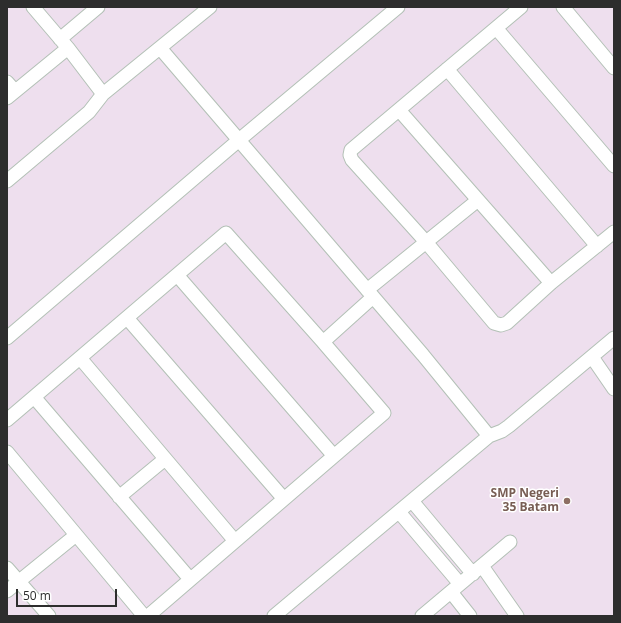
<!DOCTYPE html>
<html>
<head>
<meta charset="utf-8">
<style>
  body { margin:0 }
  #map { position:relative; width:621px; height:623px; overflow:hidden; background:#eedfee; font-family:"Open Sans",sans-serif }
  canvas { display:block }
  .frame { position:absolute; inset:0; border:8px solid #2d2d2d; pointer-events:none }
  .scale { position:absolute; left:16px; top:589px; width:101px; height:18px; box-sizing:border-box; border:2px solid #2d2d2d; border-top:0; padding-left:5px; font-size:12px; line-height:14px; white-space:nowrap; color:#2d2d2d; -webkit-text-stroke:3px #fff; paint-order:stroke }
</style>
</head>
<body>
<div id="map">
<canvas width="621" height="623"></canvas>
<div class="frame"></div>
<div class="scale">50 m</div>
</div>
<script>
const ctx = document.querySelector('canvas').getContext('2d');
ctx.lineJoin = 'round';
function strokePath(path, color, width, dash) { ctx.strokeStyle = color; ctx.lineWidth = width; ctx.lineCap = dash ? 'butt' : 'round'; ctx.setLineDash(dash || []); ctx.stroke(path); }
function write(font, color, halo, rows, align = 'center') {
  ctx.font = font + ' "Open Sans",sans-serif'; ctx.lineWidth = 3; ctx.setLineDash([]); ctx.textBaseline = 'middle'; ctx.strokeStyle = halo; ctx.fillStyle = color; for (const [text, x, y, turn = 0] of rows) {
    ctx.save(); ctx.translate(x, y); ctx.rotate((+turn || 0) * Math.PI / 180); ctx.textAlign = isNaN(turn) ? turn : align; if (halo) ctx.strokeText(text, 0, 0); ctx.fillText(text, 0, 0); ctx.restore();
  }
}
const minor = new Path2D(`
  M 33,7 L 68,48 L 103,94
  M 521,7 L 351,150 L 350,155 L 352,160 L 426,242 L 494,323 L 501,325 L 507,323 L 551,283 L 614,232
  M 563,7 L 614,68
  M 496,28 L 614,166
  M 60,39 L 98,7
  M 160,48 L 423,355 L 489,436
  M 447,69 L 597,246
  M 7,82 L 15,91
  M 7,98 L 68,48
  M 399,110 L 551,283
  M 7,181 L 89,112 L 103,94 L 210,7
  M 177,275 L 334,456
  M 367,290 L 478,200
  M 127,318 L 284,499
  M 7,338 L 239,140 L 398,7
  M 592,357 L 614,389
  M 80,358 L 235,541
  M 34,397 L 190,579
  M 7,420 L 226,233 L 323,342
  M 7,452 L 144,616
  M 119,497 L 165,459
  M 412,501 L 473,574
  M 399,512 L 460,584
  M 482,566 L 517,616
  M 7,568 L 49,616
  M 7,591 L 76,535
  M 451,592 L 470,616
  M 148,616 L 384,413 L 323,342 L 373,297
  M 274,616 L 489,436 L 502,431 L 509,426 L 614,338
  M 422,616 L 510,542`);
const markers = [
  [567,501,4,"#8d6e63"]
];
const educationNames = [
  ["SMP Negeri",559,494],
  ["35 Batam",559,508]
];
strokePath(minor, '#b3c0b6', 15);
strokePath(minor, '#fff', 13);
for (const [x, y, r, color] of markers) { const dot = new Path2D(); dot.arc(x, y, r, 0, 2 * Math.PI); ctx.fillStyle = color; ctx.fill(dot); strokePath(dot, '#fff', 1.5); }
write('bold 12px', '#785e54', '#fff', educationNames, 'right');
</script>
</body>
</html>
